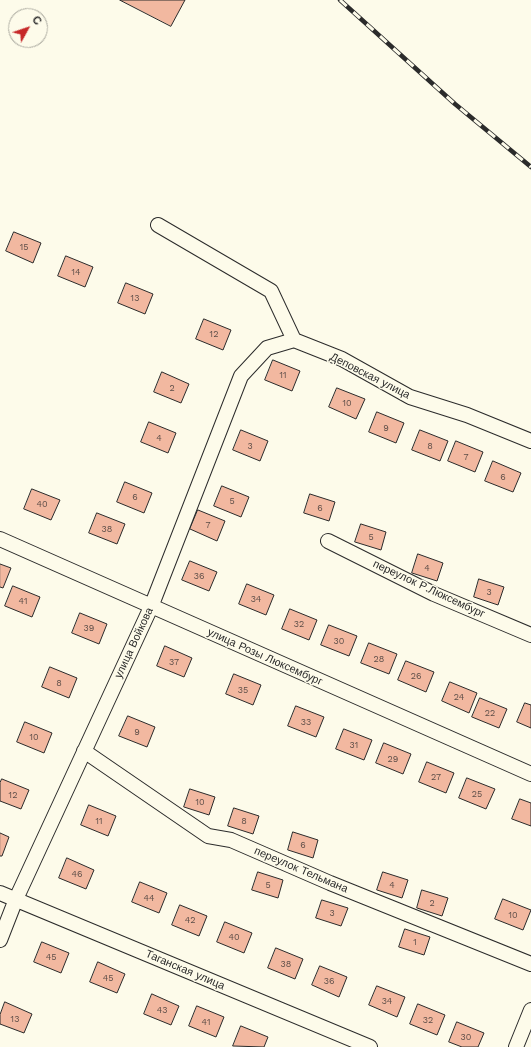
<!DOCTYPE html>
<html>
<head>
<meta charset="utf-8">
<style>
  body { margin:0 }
  #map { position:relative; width:531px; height:1047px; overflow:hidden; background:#fdfbea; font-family:"Work Sans",sans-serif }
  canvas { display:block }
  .north { position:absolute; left:8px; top:8px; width:40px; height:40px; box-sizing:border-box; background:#fdfbea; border:1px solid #a9a89e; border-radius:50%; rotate:50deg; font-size:11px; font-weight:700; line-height:16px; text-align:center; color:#2b2b2b }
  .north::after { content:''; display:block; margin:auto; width:14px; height:18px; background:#c62828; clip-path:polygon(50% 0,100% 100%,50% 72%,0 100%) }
</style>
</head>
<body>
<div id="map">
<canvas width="531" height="1047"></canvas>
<div class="north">С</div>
</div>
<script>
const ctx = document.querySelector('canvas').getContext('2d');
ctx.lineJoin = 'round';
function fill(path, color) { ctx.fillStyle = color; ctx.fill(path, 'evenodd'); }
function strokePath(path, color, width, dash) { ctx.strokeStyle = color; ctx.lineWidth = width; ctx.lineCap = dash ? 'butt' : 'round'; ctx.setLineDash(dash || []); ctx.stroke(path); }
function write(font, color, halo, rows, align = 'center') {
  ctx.font = font + ' "Work Sans",sans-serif'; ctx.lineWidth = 3; ctx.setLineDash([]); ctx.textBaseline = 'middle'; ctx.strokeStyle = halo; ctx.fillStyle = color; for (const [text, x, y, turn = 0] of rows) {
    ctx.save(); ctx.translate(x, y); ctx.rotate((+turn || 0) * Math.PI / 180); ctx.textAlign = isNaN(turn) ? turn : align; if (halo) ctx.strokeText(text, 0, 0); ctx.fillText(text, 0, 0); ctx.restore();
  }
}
const building = new Path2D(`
  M 120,0 L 185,0 L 171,26 Z
  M 14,232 L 41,243 L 33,263 L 6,251 Z
  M 66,256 L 93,267 L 85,287 L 58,276 Z
  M 126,283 L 153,294 L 145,314 L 118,303 Z
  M 204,319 L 231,330 L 223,350 L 196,339 Z
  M 273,360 L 300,371 L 292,391 L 265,380 Z
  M 162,372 L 189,384 L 181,403 L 154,392 Z
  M 337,388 L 365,399 L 356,419 L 329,407 Z
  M 377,412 L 404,423 L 396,443 L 369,432 Z
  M 149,422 L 176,433 L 168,453 L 141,442 Z
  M 241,430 L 268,441 L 260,461 L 233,450 Z
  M 420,430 L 448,441 L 440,461 L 412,450 Z
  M 456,441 L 483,452 L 475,472 L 448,461 Z
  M 493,461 L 521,473 L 513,492 L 485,481 Z
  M 125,482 L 152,493 L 144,513 L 117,502 Z
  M 222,486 L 249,497 L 241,517 L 214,506 Z
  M 32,489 L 60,500 L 51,520 L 24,509 Z
  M 310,494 L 335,502 L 329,521 L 304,513 Z
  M 198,510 L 225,521 L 217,541 L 190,529 Z
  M 97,513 L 125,524 L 117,544 L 89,533 Z
  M 361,524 L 386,532 L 381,550 L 355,542 Z
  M 418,554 L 443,563 L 437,581 L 412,573 Z
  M 190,561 L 217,572 L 209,591 L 182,580 Z
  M 0,564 L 11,568 L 3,588 L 0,587 Z
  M 479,579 L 504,587 L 498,605 L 474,597 Z
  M 247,584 L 274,595 L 266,615 L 239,604 Z
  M 13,586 L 40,597 L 32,617 L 5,606 Z
  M 290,609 L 317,620 L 309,640 L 282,629 Z
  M 80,613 L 107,624 L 99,644 L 72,633 Z
  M 329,625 L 357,636 L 349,656 L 321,645 Z
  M 369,643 L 397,654 L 389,674 L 361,663 Z
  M 165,646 L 192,658 L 184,677 L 157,666 Z
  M 406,661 L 434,672 L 426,692 L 398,680 Z
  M 50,667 L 77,678 L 69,698 L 42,687 Z
  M 234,674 L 261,685 L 253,705 L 226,694 Z
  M 450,682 L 477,693 L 469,713 L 442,701 Z
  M 480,698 L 507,709 L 499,728 L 472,717 Z
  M 525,703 L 531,705 L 531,728 L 517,722 Z
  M 296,706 L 324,717 L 316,737 L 288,726 Z
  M 128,716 L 155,727 L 147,747 L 119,736 Z
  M 25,722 L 52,733 L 44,753 L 17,742 Z
  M 344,729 L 372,740 L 364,760 L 336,749 Z
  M 384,743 L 411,754 L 403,774 L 376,763 Z
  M 427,762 L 454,773 L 446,793 L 419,782 Z
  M 467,778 L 495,789 L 486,809 L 459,798 Z
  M 2,779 L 29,790 L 21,809 L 0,801 L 0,783 Z
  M 190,789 L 215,797 L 209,815 L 184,807 Z
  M 520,799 L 531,803 L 531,826 L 512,819 Z
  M 89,805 L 116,816 L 108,836 L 81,825 Z
  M 234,808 L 259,816 L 253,834 L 228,826 Z
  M 293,832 L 318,840 L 313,858 L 288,850 Z
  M 0,833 L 9,837 L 2,856 L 0,856 Z
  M 67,858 L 94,870 L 86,889 L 59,878 Z
  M 258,872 L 283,880 L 278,898 L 252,890 Z
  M 383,872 L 408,880 L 402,898 L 377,890 Z
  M 140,882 L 167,893 L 159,913 L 132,902 Z
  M 422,890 L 448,898 L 442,916 L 417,908 Z
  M 503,899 L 531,910 L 523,930 L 495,919 Z
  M 322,900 L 348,908 L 341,926 L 316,918 Z
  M 180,905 L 207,916 L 199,936 L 172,925 Z
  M 225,922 L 252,933 L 244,953 L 217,942 Z
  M 405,929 L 430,937 L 424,955 L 399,947 Z
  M 42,942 L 69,953 L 61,973 L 34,962 Z
  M 276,948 L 303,959 L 295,979 L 268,968 Z
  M 98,962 L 125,974 L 117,993 L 90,982 Z
  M 320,966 L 347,977 L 339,997 L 312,985 Z
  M 377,986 L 405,997 L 397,1017 L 369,1005 Z
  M 152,994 L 179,1006 L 171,1025 L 144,1014 Z
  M 5,1002 L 32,1014 L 24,1033 L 0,1024 L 0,1015 Z
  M 418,1004 L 445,1015 L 437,1035 L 410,1024 Z
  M 197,1006 L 224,1017 L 216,1037 L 189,1026 Z
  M 457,1022 L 484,1033 L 478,1047 L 462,1047 L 449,1042 Z
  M 241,1026 L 268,1037 L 264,1047 L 233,1046 Z`);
const street = new Path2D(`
  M 158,225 L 271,291 L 294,340 L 342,359 L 410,397 L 467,415 L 531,441
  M 0,539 L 531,774
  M 328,541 L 434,594 L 531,635
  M 84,751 L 208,836 L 231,840 L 330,883 L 531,964
  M 0,893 L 370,1047
  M 0,940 L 16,899 L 151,607 L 241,376 L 267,348 L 294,340
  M 516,1047 L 531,1010`);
const rail = new Path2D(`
  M 340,0 L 455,104 L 531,167`);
const numberNames = [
  ["15",24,247],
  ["14",76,272],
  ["13",135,298],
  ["12",214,334],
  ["11",283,375],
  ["2",172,388],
  ["10",347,403],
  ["9",386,428],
  ["4",159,438],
  ["3",250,446],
  ["8",430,446],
  ["7",466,457],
  ["6",503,477],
  ["6",135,497],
  ["5",232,501],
  ["40",42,504],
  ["6",320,508],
  ["7",208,525],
  ["38",107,529],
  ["5",371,537],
  ["4",427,568],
  ["36",199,576],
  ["3",489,592],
  ["34",256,599],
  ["41",23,601],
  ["32",299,624],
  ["39",89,628],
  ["30",339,641],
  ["28",379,659],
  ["37",174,662],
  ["26",416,676],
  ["8",59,683],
  ["35",243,690],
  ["24",459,697],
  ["22",490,713],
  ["33",306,722],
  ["9",137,732],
  ["10",34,737],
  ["31",354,745],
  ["29",393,759],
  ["27",436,777],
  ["25",477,794],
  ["12",13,795],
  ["10",200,802],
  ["11",99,821],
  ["8",244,821],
  ["6",303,845],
  ["46",77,874],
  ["5",268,885],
  ["4",392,885],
  ["44",149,898],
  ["2",432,903],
  ["3",332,913],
  ["10",513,915],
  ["42",190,920],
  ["40",234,937],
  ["1",415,942],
  ["45",51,957],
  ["38",286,964],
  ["45",108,978],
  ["36",329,981],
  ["34",387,1001],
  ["43",162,1010],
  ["13",15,1019],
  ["32",428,1020],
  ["41",206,1022],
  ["30",466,1037]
];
const streetNames = [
  ["Деповская улица",370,376,27],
  ["переулок Р.Люксембург",429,589,25],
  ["улица Войкова",134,643,-65],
  ["улица Розы Люксембург",265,657,24],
  ["переулок Тельмана",301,870,23],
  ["Таганская улица",185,970,23]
];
fill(building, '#f2b8a0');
strokePath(building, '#2b2b2b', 1);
strokePath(street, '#2b2b2b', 16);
strokePath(street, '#fdfbea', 14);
strokePath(rail, '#2b2b2b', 4.5);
strokePath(rail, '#fdfbea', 3, [9]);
write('9px', '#5d4e48', null, numberNames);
write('11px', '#2b2b2b', '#fdfbea', streetNames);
</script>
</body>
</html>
